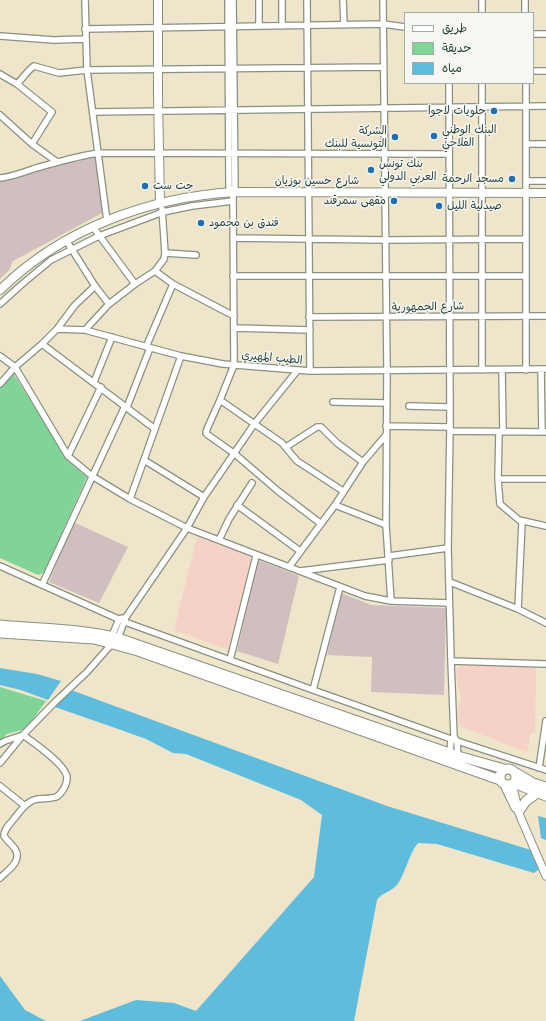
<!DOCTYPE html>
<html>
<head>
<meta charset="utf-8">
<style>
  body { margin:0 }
  #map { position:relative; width:546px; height:1021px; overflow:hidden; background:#efe5cb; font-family:"Playpen Sans","Playpen Sans Arabic",sans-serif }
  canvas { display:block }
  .legend { position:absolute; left:404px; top:12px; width:130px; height:72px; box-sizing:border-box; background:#f6f6f2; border:1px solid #a0aca6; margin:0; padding:5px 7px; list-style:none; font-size:12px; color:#1f3d34 }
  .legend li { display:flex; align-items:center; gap:8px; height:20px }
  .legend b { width:20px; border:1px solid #a0aca6 }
</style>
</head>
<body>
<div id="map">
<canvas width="546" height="1021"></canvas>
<ul class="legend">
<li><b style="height:5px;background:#fff"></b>طريق</li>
<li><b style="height:11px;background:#81d497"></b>حديقة</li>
<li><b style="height:11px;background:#5ebcdd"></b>مياه</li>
</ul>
</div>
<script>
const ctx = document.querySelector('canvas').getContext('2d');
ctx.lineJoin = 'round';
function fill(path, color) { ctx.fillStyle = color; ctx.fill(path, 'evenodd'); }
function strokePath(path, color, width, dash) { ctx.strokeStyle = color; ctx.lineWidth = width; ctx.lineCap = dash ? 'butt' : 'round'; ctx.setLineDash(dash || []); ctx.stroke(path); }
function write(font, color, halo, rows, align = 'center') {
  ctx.font = font + ' "Playpen Sans","Playpen Sans Arabic",sans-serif'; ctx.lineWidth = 3; ctx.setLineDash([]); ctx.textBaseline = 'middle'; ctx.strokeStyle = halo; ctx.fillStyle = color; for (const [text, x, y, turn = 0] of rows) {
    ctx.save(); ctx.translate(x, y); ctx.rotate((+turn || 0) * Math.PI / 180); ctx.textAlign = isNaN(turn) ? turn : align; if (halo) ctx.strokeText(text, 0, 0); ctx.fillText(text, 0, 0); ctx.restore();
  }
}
const built = new Path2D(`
  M 197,537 L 248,555 L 251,558 L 228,650 L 174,630 Z
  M 461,665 L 536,667 L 535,733 L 531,733 L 527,752 L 459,726 L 458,706 L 461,701 L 460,693 L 458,688 L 456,670 Z`);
const industrial = new Path2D(`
  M 95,156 L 104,212 L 13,261 L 9,270 L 0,279 L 0,181 Z
  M 73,522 L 128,547 L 99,603 L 49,582 Z
  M 258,560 L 299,576 L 278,664 L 237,651 Z
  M 341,593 L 371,605 L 446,608 L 444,695 L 371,692 L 372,657 L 327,655 Z`);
const green = new Path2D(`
  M 13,373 L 70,463 L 87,477 L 45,570 L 43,573 L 38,575 L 0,558 L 0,389 Z
  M 0,687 L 46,701 L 26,729 L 7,734 L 0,741 Z`);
const water = new Path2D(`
  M 0,668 L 37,674 L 61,681 L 48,700 L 21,690 L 0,685 Z
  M 71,690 L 387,806 L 531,850 L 538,868 L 538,870 L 534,873 L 437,844 L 418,843 C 408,855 406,873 397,885 C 391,892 381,893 377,900 L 354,1021 L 80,1021 L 136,1000 L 174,1003 L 196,1011 L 314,877 L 322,815 L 301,800 L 186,754 L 173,753 L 146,739 L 121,730 L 55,707 Z
  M 538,816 L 546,818 L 546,840 L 541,838 Z
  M 0,976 L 25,1010 L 46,1021 L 0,1021 Z`);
const minor = new Path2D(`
  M 85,0 L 87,70 L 107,221
  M 228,0 L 229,187 L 232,195
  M 233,0 L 235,192 L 233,195 L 234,365 L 220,400 L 207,429 L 206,433 L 208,435 L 235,454 L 278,491 L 320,523
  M 259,0 L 259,26
  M 282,0 L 282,26
  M 307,0 L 310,371
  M 343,0 L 344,25
  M 383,0 L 387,370 L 386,525 L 391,601
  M 525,0 L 525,13
  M 482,13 L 482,0
  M 85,29 L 383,24 L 405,27
  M 533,34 L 546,34
  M 0,36 L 54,40 L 85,39
  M 533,71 L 546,71
  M 0,74 L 17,84 L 52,112 L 32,144
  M 449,83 L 450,427 L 448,548 L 451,661 L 454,737 L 457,741 L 458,758
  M 482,83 L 482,370
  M 526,83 L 526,370
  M 17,84 C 22,79 29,69 34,66 L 59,73 L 87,70 L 383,67
  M 93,112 L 546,106
  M 0,115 L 32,144 L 57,162
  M 526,144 L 546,144
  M 0,178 C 11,177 22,173 33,169 C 55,163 76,156 99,153 L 449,154
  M 526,181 L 546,181
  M 93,227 L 135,284
  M 233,238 L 385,240 L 526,239
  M 66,240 L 95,286 L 109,304
  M 165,253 L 196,255
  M 155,271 L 173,284 L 234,316
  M 233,276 L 526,276
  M 0,304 L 21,285 L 51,260 L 99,236 L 163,212 L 192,206 L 233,201
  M 309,317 L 546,316
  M 234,328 L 310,330
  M 57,329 L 75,305 L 95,286
  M 85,330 L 109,304 L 135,284 L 155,271 L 164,259 L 165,253 L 162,209
  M 42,344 L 155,429
  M 146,347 L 173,284
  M 0,356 L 15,367 L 68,456 L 92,476 L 130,499 L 187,528 L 365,596 L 391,601 L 449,603
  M 541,369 L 542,432
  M 502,370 L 503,432
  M 94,382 L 112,337
  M 0,384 L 15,367 L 42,344 L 57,329 L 85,330 L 181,356 L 223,364 L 310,371 L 546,369
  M 220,400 L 282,443 L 297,461 L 343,491
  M 333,402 L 387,403
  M 409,406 L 450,407
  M 127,407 L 150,348
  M 386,426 L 450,427
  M 450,431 L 546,432
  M 499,432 L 498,479 L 500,504 L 519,520 L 546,526
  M 286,447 L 317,427 L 321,427 L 337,443 L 363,462
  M 68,456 L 101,387
  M 144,460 L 204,497
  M 498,479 L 546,479
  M 130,499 L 181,356
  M 237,505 L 300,551
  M 335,505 L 386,525
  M 219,540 L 229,519 L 252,483
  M 389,556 L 448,548
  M 0,566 L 125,622 L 313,690 L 451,739 L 546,770
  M 289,567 L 335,505 L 363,462 L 386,435
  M 300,571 L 389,560
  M 450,582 L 518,609 L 546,623
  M 42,585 L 125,406
  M 518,609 L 522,522
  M 111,638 L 119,619 L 122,618
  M 230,660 L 256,556
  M 451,661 L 546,664
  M 313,690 L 340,587
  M 0,744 L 5,741 L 23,735 C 34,743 65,764 67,777 C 67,780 66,785 64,788 C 62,792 60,795 56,797 C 50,799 44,798 38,799 C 27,800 19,813 13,820 C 9,825 4,829 4,836 C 7,841 12,844 15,849 C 23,861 7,871 0,878
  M 450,755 L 451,739 L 454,737
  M 0,763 L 23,735 L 55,702 L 87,672 L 109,647 L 114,644 L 118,638 L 126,617 L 187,528 L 204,497 L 255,423 L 297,371
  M 539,768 L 546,721
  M 0,786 L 25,806`);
const tertiary = new Path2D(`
  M 503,783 L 515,808
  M 512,784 L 520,816 L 546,876`);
const secondary = new Path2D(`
  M 158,0 L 158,96 L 160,203
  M 0,290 C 62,229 149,197 235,192 L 546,193`);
const primary = new Path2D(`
  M 0,625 C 40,629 79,628 118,638 L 458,756 L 504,769
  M 0,633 L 94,639 L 138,651 L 500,780
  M500 777a8 8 0 1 1 16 0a8 8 0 1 1-16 0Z
  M 516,773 L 533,783 L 546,787
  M 514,783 L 546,796
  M 519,811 L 526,801 L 537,793`);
const markers = [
  [494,111,4,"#1f6fb2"],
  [434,136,4,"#1f6fb2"],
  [395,137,4,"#1f6fb2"],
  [371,170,4,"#1f6fb2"],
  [512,179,4,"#1f6fb2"],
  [145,186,4,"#1f6fb2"],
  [394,201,4,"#1f6fb2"],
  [439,206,4,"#1f6fb2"],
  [201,223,4,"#1f6fb2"]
];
const poiNames = [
  ["حلويات لاجوا",486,111,"right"],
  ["البنك الوطني",442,130],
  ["الفلاحي",442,143],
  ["الشركة",387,131,"right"],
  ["التونسية للبنك",387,144,"right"],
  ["بنك تونس",379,164],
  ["العربي الدولي",379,177],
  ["مسجد الرحمة",504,179,"right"],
  ["جت ست",153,186],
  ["مقهى سمرقند",386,201,"right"],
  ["صيدلية الليل",447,206],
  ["فندق بن محمود",209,223]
];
const streetNames = [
  ["شارع حسين بوزيان",317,181],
  ["شارع الجمهورية",428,307,-1],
  ["الطيب المهيري",272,358,5]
];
fill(built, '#f6d1c5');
fill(industrial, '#d1bfbf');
fill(green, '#81d497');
fill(water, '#5ebcdd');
strokePath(minor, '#879180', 8);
strokePath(tertiary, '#879180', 9);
strokePath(secondary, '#879180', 10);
strokePath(primary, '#879180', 11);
strokePath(minor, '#fff', 5.5);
strokePath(tertiary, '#fff', 7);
strokePath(secondary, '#fff', 8);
strokePath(primary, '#fff', 9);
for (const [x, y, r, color] of markers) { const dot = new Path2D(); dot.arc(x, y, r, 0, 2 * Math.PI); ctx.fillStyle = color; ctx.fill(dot); strokePath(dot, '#f6f6f2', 1.5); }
write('11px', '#1f3d34', '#f6f6f2', poiNames, 'left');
write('11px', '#1f3d34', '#f6f6f2', streetNames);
</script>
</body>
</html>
